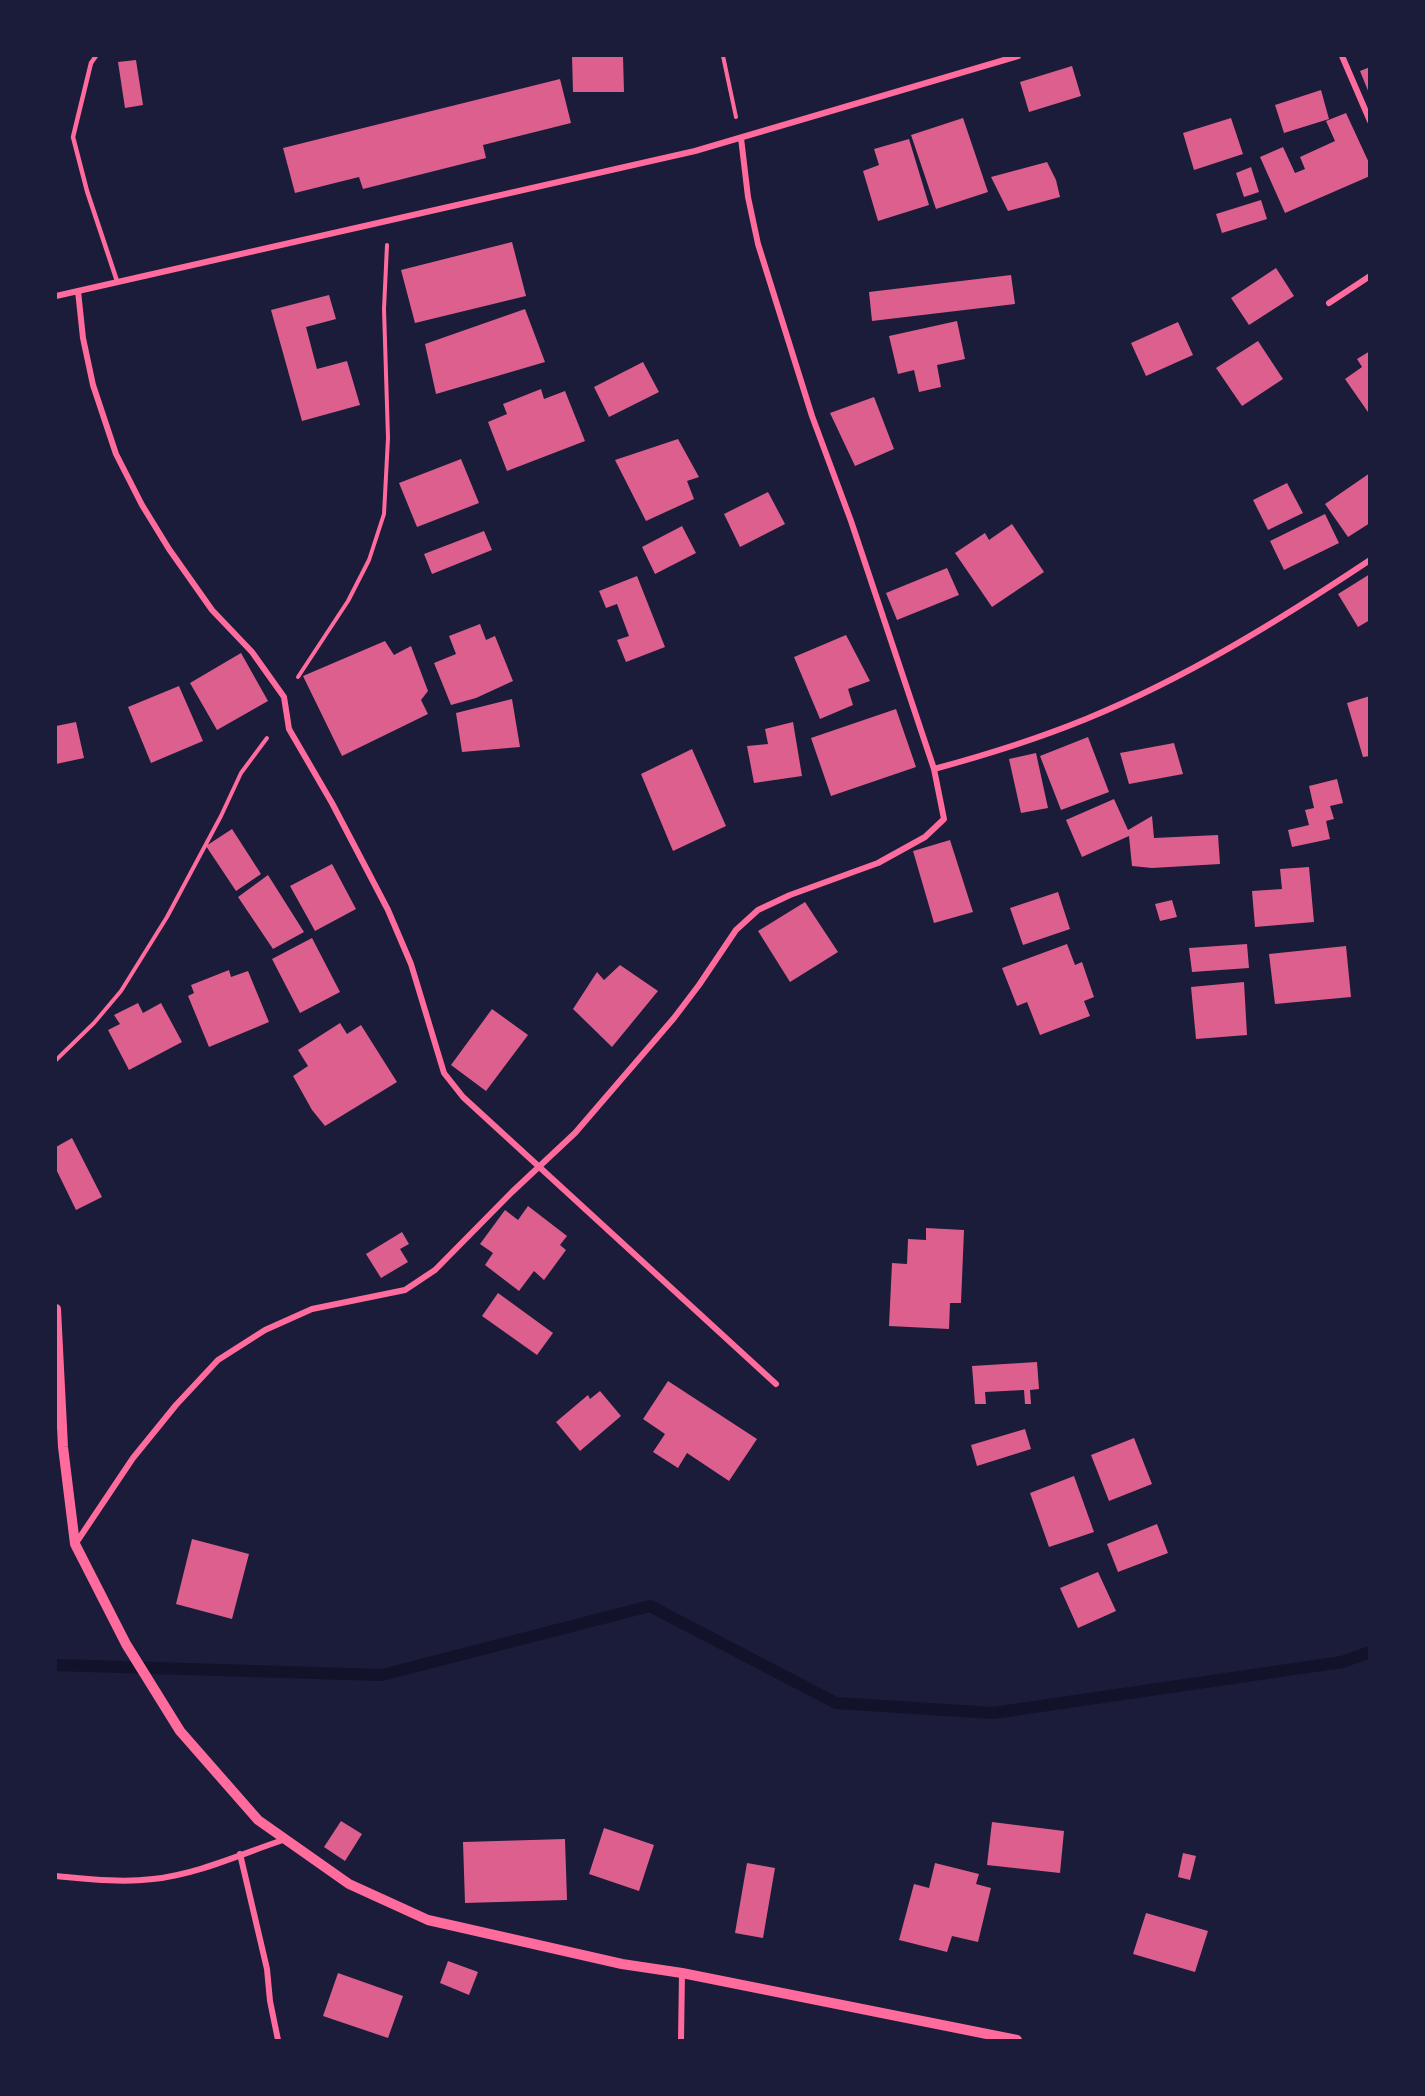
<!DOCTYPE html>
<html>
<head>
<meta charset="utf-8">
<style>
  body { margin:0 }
  #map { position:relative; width:1425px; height:2096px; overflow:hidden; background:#1b1b3a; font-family:Montserrat,sans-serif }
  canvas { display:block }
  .frame { position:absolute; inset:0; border:57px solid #1b1b3a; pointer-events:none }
</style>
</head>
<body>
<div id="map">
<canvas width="1425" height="2096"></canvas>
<div class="frame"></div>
</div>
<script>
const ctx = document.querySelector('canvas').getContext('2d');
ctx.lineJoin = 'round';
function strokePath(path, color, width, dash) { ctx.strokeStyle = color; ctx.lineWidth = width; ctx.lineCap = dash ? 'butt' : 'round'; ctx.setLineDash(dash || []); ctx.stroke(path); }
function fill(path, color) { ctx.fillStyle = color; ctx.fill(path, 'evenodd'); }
const stream = new Path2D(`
  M 56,1665 L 382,1675 L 650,1606 L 836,1703 L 993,1713 L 1342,1662 L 1370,1652`);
const building = new Path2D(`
  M 572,56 L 623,56 L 624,92 L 573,92 Z
  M 136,60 L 143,105 L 125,108 L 118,62 Z
  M 1072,66 L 1081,96 L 1029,112 L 1020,82 Z
  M 1370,67 L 1370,93 L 1369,93 L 1360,71 Z
  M 560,79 L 571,123 L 483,145 L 486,158 L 363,189 L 359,177 L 295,193 L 283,148 Z
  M 1321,90 L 1329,119 L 1284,133 L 1275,105 Z
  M 1346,113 L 1370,165 L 1370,176 L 1285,213 L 1260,157 L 1283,147 L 1295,173 L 1305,169 L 1300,157 L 1335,141 L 1326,121 Z
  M 963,118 L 988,192 L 936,209 L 911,135 Z
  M 1231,118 L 1243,154 L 1194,170 L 1183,133 Z
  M 909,139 L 929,205 L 878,221 L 863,171 L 879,165 L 874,149 Z
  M 1047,162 L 1056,180 L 1060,197 L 1008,211 L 991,177 Z
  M 1251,167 L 1259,192 L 1244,197 L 1236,173 Z
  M 1261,200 L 1267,219 L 1222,233 L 1216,214 Z
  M 512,242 L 526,296 L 415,323 L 401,270 Z
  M 1276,268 L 1294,296 L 1249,325 L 1231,298 Z
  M 1011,275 L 1015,304 L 872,321 L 869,292 Z
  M 329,295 L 336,319 L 306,327 L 317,369 L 347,361 L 360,405 L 302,421 L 271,310 Z
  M 525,309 L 545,362 L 436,394 L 425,344 Z
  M 957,321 L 965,359 L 937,365 L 941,387 L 919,392 L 914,370 L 898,374 L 889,336 Z
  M 1178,322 L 1193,355 L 1146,376 L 1131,343 Z
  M 1258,341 L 1283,379 L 1242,406 L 1216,368 Z
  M 1370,351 L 1370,415 L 1345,379 L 1362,367 L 1357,359 Z
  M 643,362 L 659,392 L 609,417 L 594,387 Z
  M 541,389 L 544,399 L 565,391 L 585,441 L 507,471 L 488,422 L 507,414 L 503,404 Z
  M 874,397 L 894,449 L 855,466 L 830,413 Z
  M 678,439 L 699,477 L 687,481 L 694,499 L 646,521 L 615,460 Z
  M 461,459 L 479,503 L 417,527 L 399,483 Z
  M 1370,473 L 1370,523 L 1348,537 L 1325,504 Z
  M 1287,483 L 1303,513 L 1268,530 L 1253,500 Z
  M 768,492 L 785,524 L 740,547 L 724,514 Z
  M 1325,514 L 1339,543 L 1284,570 L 1270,541 Z
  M 1012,524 L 1044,572 L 992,607 L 955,553 L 985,533 L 989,540 Z
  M 682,526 L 696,553 L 655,574 L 642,547 Z
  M 484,531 L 492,550 L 432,574 L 424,554 Z
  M 947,568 L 959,595 L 897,620 L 886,593 Z
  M 1370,574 L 1370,620 L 1358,627 L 1338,594 Z
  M 637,576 L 665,647 L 626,662 L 617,640 L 629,636 L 617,604 L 606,608 L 599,591 Z
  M 480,624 L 486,640 L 495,636 L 513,681 L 476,698 L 451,705 L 434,663 L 456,654 L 449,636 Z
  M 846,635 L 870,681 L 848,689 L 853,705 L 820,719 L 794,657 Z
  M 385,641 L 394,655 L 411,646 L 428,691 L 421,700 L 428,714 L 342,756 L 303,676 Z
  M 241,653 L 268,701 L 217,730 L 190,683 Z
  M 179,686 L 203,741 L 151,763 L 128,707 Z
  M 1370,696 L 1370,756 L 1363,757 L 1347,703 Z
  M 512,699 L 520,747 L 462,752 L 456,713 Z
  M 896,709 L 916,767 L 831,796 L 811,738 Z
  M 76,722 L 84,758 L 56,764 L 56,726 Z
  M 793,722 L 802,776 L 754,783 L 747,746 L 768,744 L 765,729 Z
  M 1088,737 L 1109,792 L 1061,810 L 1040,756 Z
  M 1174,743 L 1183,774 L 1129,784 L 1120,753 Z
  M 692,749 L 726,826 L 673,851 L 641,774 Z
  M 1036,753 L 1048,808 L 1021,813 L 1009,759 Z
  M 1337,779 L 1343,803 L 1330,806 L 1334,819 L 1326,821 L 1330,839 L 1292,847 L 1288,830 L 1309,825 L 1305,810 L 1314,808 L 1309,786 Z
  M 1114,799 L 1128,830 L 1152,816 L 1154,838 L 1218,835 L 1220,864 L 1152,868 L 1132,866 L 1129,836 L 1082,857 L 1066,820 Z
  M 232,829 L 261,874 L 236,891 L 206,846 Z
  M 950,840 L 973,912 L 934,923 L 913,851 Z
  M 332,864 L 356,909 L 315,931 L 290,886 Z
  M 1309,867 L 1314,922 L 1255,927 L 1252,891 L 1282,889 L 1280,869 Z
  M 268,875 L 304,932 L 273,949 L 238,897 Z
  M 1058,892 L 1070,929 L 1023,945 L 1010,908 Z
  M 1172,900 L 1177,917 L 1160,921 L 1155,904 Z
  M 805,902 L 838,952 L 790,982 L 758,931 Z
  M 312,938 L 340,992 L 300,1013 L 272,959 Z
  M 1067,944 L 1075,965 L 1082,962 L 1094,997 L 1084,1001 L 1090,1016 L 1040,1035 L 1027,1002 L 1017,1006 L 1002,968 Z
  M 1247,944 L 1249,968 L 1192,972 L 1189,948 Z
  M 1346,946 L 1351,997 L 1275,1004 L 1269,954 Z
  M 620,965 L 658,991 L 612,1047 L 573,1009 L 597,972 L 604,980 Z
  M 229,970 L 231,977 L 248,971 L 269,1022 L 209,1047 L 188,996 L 194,993 L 191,985 Z
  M 1244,982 L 1247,1035 L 1196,1039 L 1191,987 Z
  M 138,1003 L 143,1013 L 161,1003 L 182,1042 L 129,1070 L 108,1030 L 120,1024 L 114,1015 Z
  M 492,1009 L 528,1035 L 486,1091 L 451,1065 Z
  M 340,1023 L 347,1034 L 361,1025 L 397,1082 L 325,1126 L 312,1110 L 293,1076 L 308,1066 L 298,1050 Z
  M 72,1138 L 102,1197 L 76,1210 L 56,1169 L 56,1147 Z
  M 528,1206 L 567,1236 L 560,1245 L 566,1250 L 544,1280 L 534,1271 L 519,1291 L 485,1265 L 493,1253 L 480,1244 L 505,1210 L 518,1220 Z
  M 926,1228 L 964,1230 L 961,1303 L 950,1303 L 949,1329 L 889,1326 L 892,1263 L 907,1264 L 908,1239 L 926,1240 Z
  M 402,1232 L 409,1244 L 400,1249 L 408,1262 L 381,1278 L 366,1254 Z
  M 498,1293 L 553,1333 L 537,1355 L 482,1316 Z
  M 1037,1362 L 1039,1389 L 1030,1390 L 1031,1404 L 1025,1404 L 1024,1390 L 985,1392 L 986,1404 L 975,1404 L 972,1366 Z
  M 668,1381 L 757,1439 L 729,1481 L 687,1453 L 678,1468 L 653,1452 L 665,1434 L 643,1419 Z
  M 600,1391 L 621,1416 L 580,1451 L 556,1422 L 588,1395 L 590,1399 Z
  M 1025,1429 L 1031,1449 L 977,1466 L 971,1445 Z
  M 1134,1438 L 1152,1484 L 1109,1501 L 1091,1455 Z
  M 1074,1476 L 1094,1532 L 1049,1547 L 1030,1493 Z
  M 1157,1524 L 1168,1553 L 1118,1572 L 1107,1544 Z
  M 192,1539 L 249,1554 L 232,1619 L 176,1604 Z
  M 1098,1572 L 1116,1611 L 1078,1628 L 1060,1588 Z
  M 341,1821 L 362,1834 L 345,1861 L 324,1847 Z
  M 992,1822 L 1064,1831 L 1060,1873 L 987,1865 Z
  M 604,1828 L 654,1845 L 639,1891 L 589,1874 Z
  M 565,1839 L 567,1900 L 465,1903 L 463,1842 Z
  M 1183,1853 L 1196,1856 L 1190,1880 L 1178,1877 Z
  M 747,1863 L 775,1868 L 763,1938 L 735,1933 Z
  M 935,1863 L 979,1874 L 976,1884 L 991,1888 L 978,1942 L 952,1936 L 947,1952 L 899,1940 L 914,1884 L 929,1888 Z
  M 1146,1913 L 1208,1931 L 1195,1972 L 1133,1954 Z
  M 448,1961 L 478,1972 L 469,1995 L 440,1983 Z
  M 338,1973 L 403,1996 L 388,2038 L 323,2016 Z`);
const path = new Path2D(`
  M 723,56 L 736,117
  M 298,677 L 348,601 L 369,560 L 384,514 L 388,438 L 384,309 L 387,245
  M 56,1060 L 94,1023 L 121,991 L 167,917 L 221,816 L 241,773 L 267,738`);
const service = new Path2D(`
  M 96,56 L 91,63 L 73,137 L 87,191 L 117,281`);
const minor = new Path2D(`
  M 1342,56 L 1370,121
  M 78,291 L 83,338 L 93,385 L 116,454 L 142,505 L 169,549 L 212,610 L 252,652 L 284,697 L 289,729 L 332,803 L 388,910 L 411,964 L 444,1073 L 463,1097 L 776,1384
  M 56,296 L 695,151 L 1018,56
  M 1329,303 L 1370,276
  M 934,769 C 986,755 1037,739 1086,719 C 1186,678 1280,620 1370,560
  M 76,1543 L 133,1458 L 176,1405 L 218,1360 L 265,1330 L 312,1309 L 405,1290 L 435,1270 L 512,1192 L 575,1133 L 674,1018 L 699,985 L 736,930 L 758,910 L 790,895 L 878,863 L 925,837 L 944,819 L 934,769 L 851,521 L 812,416 L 758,244 L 748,197 L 741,138
  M 240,1854 L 267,1969 L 270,2001 L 278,2040
  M 56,1876 C 88,1879 121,1883 153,1879 C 199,1874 243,1853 286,1839
  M 681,2040 L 682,1973`);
const tertiary = new Path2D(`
  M 56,1309 L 63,1447 L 75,1544 L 126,1644 L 180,1731 L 258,1820 L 349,1884 L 428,1920 L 622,1964 L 682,1973 L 1017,2040`);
strokePath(stream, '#12122b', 12);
fill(building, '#dd5f8e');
strokePath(path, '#ff6b9d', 4);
strokePath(service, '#ff6b9d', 4.5);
strokePath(minor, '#ff6b9d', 6);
strokePath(tertiary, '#ff6b9d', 10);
</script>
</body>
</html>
